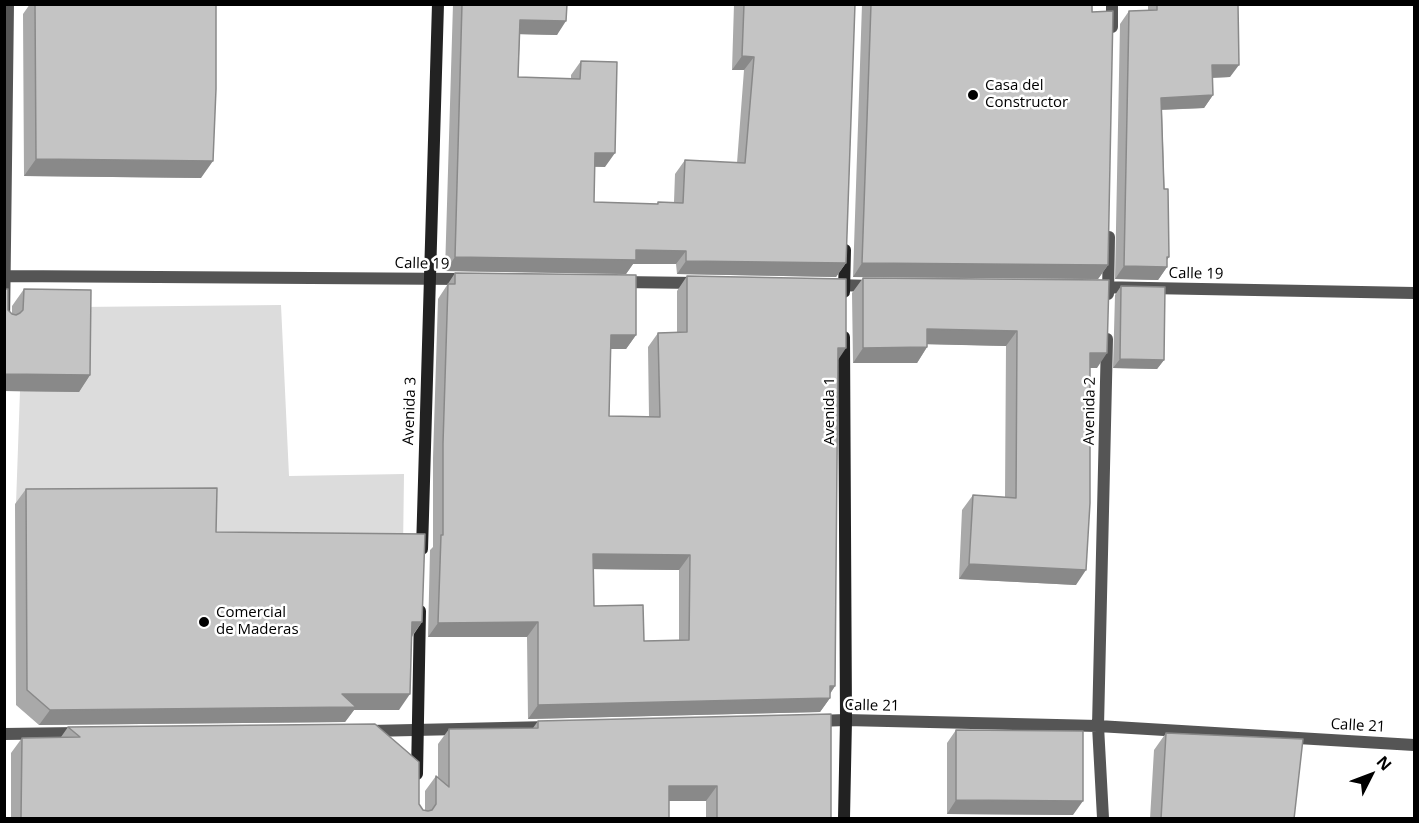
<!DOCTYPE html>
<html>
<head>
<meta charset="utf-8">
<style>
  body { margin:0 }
  #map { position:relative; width:1419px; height:823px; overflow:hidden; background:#fff; font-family:"Open Sans",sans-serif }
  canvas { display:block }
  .frame { position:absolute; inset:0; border:6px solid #000; pointer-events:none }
  .north { position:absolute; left:1341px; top:745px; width:60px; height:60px; -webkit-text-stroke:4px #fff; paint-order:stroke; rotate:48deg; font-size:16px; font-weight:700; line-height:24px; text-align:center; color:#000 }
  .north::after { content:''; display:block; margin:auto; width:21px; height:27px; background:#000; clip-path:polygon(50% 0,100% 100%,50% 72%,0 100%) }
</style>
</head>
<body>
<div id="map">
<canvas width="1419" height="823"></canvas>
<div class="frame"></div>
<div class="north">N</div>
</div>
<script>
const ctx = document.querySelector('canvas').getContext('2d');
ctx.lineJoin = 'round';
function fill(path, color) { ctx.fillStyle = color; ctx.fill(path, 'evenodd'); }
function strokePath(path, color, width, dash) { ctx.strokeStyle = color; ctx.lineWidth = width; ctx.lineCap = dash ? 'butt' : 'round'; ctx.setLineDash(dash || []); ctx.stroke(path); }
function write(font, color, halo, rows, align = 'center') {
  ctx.font = font + ' "Open Sans",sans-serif'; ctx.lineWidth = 5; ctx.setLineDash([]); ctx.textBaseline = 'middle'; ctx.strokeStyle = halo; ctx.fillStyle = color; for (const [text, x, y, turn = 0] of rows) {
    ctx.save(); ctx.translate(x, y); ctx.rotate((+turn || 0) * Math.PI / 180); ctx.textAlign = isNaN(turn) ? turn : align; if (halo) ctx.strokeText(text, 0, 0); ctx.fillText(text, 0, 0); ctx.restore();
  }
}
const green = new Path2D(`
  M 281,305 L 289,476 L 404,474 L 403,550 L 205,548 L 16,504 L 20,391 L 79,307 Z`);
const minor = new Path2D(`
  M 1112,27 L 1112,4
  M 4,276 L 465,279
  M 621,282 L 696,283
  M 834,285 L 873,286
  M 1095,287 L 1414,293
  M 1108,294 L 1109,237
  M 4,323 L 8,4
  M 816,721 L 846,720 L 1098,726 L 1414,745
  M 369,731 L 549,727
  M 4,734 L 78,733
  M 1103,818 L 1098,726 L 1107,339`);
const secondary = new Path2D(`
  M 844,292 L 845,250
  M 422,549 L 438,4
  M 417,774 L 420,611
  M 844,818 L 846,720 L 844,337`);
const wall = new Path2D(`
  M 30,4 L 216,4 L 201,178 L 24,176 L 23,14 Z
  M 453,4 L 567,4 L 557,35 L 520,34 L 518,77 L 571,79 L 571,75 L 581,61 L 605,167 L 594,167 L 594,202 L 657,204 L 658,202 L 674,202 L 675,174 L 685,160 L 737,163 L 744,70 L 732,70 L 734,4 L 855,4 L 846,263 L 836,277 L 677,274 L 676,264 L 633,264 L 626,274 L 445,271 Z
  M 862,4 L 1092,4 L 1108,265 L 1098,279 L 853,277 Z
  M 1148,4 L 1238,4 L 1230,77 L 1213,78 L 1213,95 L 1204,108 L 1162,110 L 1167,267 L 1158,280 L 1115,279 L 1120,24 L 1129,11 L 1148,11 Z
  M 455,273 L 636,335 L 626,349 L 611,349 L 609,416 L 649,416 L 648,347 L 658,333 L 677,332 L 677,291 L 687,276 L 838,361 L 835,686 L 830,694 L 830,698 L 820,712 L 528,719 L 527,637 L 428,637 L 430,550 L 433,547 L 433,458 L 438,299 ZM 593,569 L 679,570 L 679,640 L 644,641 L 594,606 Z
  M 863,278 L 1109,280 L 1097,368 L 1090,368 L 1076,585 L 959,579 L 962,510 L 973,495 L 1005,497 L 1006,346 L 927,344 L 927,347 L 917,363 L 853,363 L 852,293 Z
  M 1121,286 L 1164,360 L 1157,369 L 1113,368 L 1115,295 Z
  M 24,289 L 90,375 L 79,392 L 4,391 L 8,310 L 12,314 L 12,306 Z
  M 26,489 L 216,532 L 422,622 L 412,637 L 399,710 L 354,710 L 345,722 L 39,725 L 16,705 L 15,504 Z
  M 538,721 L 831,819 L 706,819 L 706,801 L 669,801 L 669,819 L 11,819 L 11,753 L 22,738 L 61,737 L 68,727 L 419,804 L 423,810 L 425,810 L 425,791 L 436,776 L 438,778 L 438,744 L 449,729 L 533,728 Z
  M 956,730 L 1073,815 L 947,814 L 947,743 Z
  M 1166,733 L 1294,819 L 1150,819 L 1154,750 Z`);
const shadedWall = new Path2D(`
  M 520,20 L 566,21 L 557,35 L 511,34 Z
  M 742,56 L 754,57 L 744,70 L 732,70 Z
  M 1212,65 L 1239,65 L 1230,77 L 1203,78 Z
  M 1213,95 L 1204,108 L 1152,110 L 1161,98 Z
  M 595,153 L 615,153 L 605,167 L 585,166 Z
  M 36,159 L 213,161 L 201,178 L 24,176 Z
  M 636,250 L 686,251 L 676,264 L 633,264 L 626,274 L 445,271 L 455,257 Z
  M 1167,257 L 1169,257 L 1162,267 L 1167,267 L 1158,280 L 1115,279 L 1124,266 Z
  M 686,261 L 846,263 L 836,277 L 677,274 Z
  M 862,263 L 1108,265 L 1098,279 L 853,277 Z
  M 927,329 L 1017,331 L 1006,346 L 917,344 Z
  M 611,335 L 636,335 L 626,349 L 601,349 Z
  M 927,347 L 917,363 L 853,363 L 863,348 Z
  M 838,348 L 846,348 L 836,363 Z
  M 1090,353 L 1107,353 L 1097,368 L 1079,368 Z
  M 1120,359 L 1164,360 L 1157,369 L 1113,368 Z
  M 4,374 L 90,375 L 79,392 L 4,391 Z
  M 593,554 L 690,555 L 679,570 L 582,569 Z
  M 969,564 L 1086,570 L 1076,585 L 959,579 Z
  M 412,622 L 422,622 L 411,637 Z
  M 538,622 L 527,637 L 428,637 L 438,623 Z
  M 835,686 L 827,698 L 830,698 L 820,712 L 528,719 L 538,705 Z
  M 342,694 L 410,694 L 399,710 L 354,710 L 345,722 L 39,725 L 50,710 Z
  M 669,786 L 717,786 L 706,801 L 659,801 Z
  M 956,800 L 1083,801 L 1073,815 L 947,814 Z`);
const building = new Path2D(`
  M 35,4 L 216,4 L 216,89 L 213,161 L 36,159 Z
  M 462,4 L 567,4 L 566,21 L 520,20 L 518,77 L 580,79 L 581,61 L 617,62 L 615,153 L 595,153 L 594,202 L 658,204 L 658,202 L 683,203 L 685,160 L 745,163 L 754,57 L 742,56 L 744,4 L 855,4 L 846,263 L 686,261 L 686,251 L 636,250 L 636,260 L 455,257 Z
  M 871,4 L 1092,4 L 1092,12 L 1113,11 L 1108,265 L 862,263 Z
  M 1157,4 L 1238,4 L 1239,65 L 1212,65 L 1213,95 L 1161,98 L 1164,189 L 1168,189 L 1169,257 L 1167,257 L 1167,267 L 1124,266 L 1129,11 L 1157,10 Z
  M 455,273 L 636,275 L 636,335 L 611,335 L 609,416 L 660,417 L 658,333 L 687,332 L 687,276 L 846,279 L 846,348 L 838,348 L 835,686 L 830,686 L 830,698 L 538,705 L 538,622 L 438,623 L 441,535 L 443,535 L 443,443 L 448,284 L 455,284 ZM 593,554 L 690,555 L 689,640 L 644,641 L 643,605 L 594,606 Z
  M 863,278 L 1109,280 L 1107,353 L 1090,353 L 1090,503 L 1086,570 L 969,564 L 973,495 L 1016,498 L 1017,331 L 927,329 L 927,347 L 863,348 Z
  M 1121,286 L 1165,287 L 1164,360 L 1120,359 Z
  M 4,289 L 8,289 L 8,310 L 12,314 L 16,315 L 20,313 L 23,310 L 24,289 L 91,290 L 90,375 L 4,374 Z
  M 217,488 L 216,532 L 425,534 L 422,622 L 412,622 L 410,694 L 342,694 L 356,707 L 50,710 L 27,690 L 26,489 Z
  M 831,714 L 831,819 L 717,819 L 717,786 L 669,786 L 669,819 L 21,819 L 22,738 L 80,737 L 68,727 L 375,724 L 419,762 L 419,804 L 423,810 L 428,811 L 432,810 L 436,804 L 436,776 L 449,787 L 449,729 L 538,728 L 538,721 Z
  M 956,730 L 1083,731 L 1083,801 L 956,800 Z
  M 1166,733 L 1303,739 L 1294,819 L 1161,819 Z`);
const markers = [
  [973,95,6,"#000"],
  [204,622,6,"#000"]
];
const poiNames = [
  ["Casa del",985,86],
  ["Constructor",985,103],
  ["Comercial",216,613],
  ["de Maderas",216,630]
];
const streetNames = [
  ["Calle 19",422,264,1],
  ["Calle 19",1196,274,1],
  ["Avenida 3",410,411,-88],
  ["Avenida 1",830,411,-90],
  ["Avenida 2",1090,411,-89],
  ["Calle 21",872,706,1],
  ["Calle 21",1358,726,3]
];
fill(green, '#dcdcdc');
strokePath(minor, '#555', 12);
strokePath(secondary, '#222', 12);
fill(wall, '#a9a9a9');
fill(shadedWall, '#898989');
fill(building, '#c4c4c4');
strokePath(building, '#898989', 1.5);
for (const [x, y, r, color] of markers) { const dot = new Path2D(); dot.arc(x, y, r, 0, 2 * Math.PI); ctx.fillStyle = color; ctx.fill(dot); strokePath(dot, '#fff', 2); }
write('15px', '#000', '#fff', poiNames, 'left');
write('15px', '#000', '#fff', streetNames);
</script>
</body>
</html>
